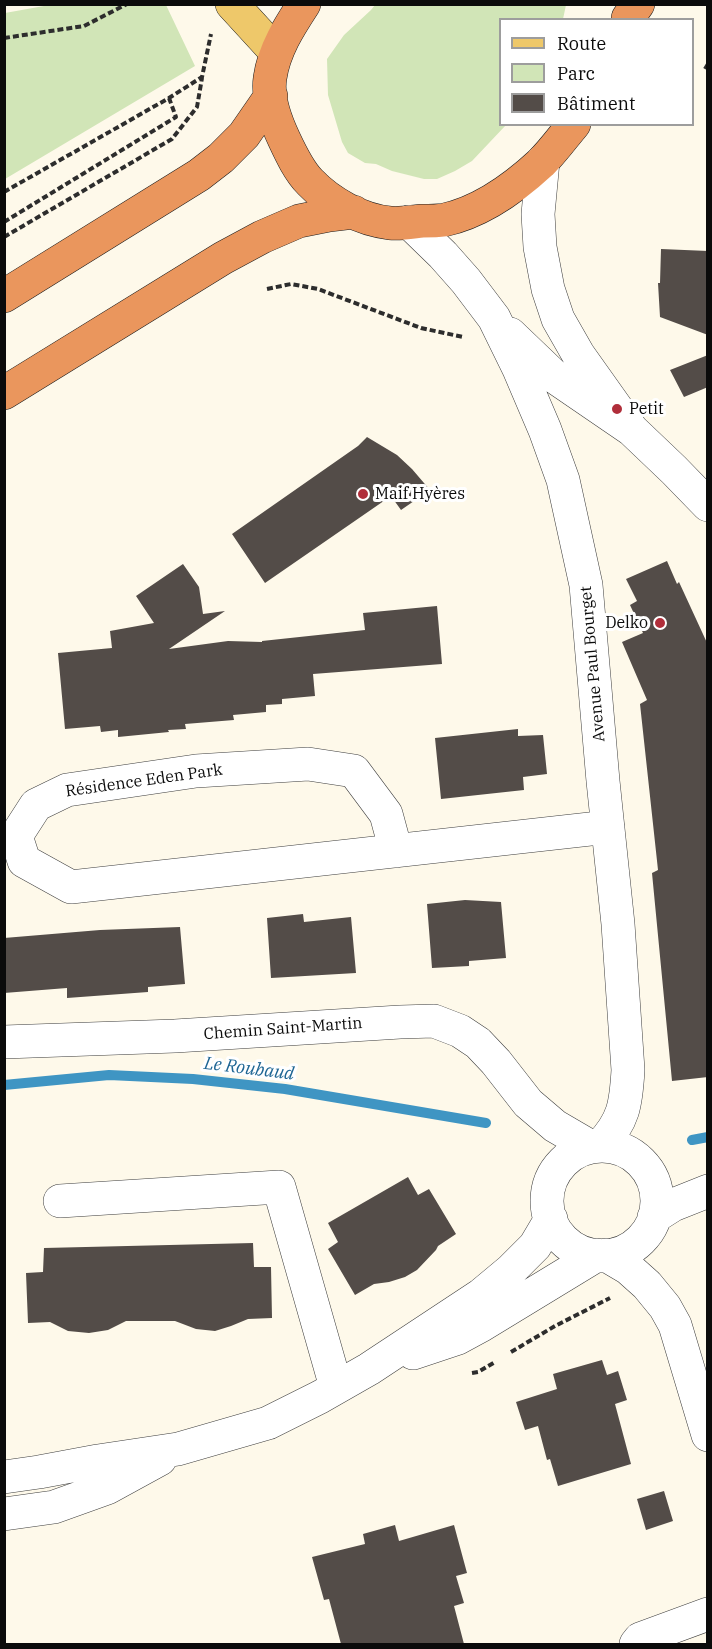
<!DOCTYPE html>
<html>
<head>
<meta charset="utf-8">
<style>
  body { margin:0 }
  #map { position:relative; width:712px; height:1649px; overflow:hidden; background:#fef9ea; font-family:"IBM Plex Serif",serif }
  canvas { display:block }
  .frame { position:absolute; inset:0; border:6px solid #0b0b0b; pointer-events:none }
  .legend { position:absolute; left:499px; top:18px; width:195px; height:108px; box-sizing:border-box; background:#fff; border:2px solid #9d9d9d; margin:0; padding:8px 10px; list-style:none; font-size:18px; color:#0b0b0b }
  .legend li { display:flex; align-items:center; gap:12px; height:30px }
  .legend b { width:30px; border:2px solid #9d9d9d }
</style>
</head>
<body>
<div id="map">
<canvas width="712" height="1649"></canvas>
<div class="frame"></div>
<ul class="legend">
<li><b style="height:8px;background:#eec86a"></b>Route</li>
<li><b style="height:16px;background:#d1e5b7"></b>Parc</li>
<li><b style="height:16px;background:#534c48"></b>Bâtiment</li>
</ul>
</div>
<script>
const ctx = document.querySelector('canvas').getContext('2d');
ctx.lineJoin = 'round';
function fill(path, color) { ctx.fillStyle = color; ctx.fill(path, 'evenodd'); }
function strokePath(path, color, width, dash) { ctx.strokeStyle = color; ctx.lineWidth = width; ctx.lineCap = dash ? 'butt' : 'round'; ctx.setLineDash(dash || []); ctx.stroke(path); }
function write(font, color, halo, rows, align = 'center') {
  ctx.font = font + ' "IBM Plex Serif",serif'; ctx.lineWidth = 6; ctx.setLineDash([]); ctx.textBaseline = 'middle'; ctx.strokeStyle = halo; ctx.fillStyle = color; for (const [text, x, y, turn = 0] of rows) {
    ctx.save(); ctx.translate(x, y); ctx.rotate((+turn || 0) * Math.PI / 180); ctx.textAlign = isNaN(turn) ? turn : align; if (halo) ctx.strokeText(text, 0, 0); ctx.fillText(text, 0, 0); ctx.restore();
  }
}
const green = new Path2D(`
  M 55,4 L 166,5 L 195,66 L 5,179 L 5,13 Z
  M 375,5 L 375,4 L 566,5 L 563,19 L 500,20 L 500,124 L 506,125 L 472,161 L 455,171 L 437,179 L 424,179 L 392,171 L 376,164 L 365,163 L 348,153 L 342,142 L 328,95 L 327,59 L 344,35 L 371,10 Z`);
const stream = new Path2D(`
  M 4,1085 L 109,1075 L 193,1079 L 285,1089 L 486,1123
  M 692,1140 L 708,1137`);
const building = new Path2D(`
  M 661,249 L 708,251 L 708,335 L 660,317 L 658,283 L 660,283 Z
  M 708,355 L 708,387 L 684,397 L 670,370 Z
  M 367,437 L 397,455 L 412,469 L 430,490 L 401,510 L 391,496 L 265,583 L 232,534 L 358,446 Z
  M 667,561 L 677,584 L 679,582 L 708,645 L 708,1077 L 672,1081 L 652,873 L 658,870 L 640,704 L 647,700 L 622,642 L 643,633 L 630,605 L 637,601 L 626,579 Z
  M 183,564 L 199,587 L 203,614 L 225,611 L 169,649 L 228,641 L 262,642 L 262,641 L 365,630 L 363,613 L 437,606 L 442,664 L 313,674 L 315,696 L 282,699 L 282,704 L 266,705 L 266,712 L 233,715 L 234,720 L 185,724 L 186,729 L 168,730 L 169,732 L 118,737 L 118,730 L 101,732 L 100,726 L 65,729 L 58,653 L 112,648 L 110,631 L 154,623 L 136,596 Z
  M 518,729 L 518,736 L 543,735 L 547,774 L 523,777 L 524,790 L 441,799 L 435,738 Z
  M 465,900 L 501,902 L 506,958 L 469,961 L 469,966 L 432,968 L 427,904 Z
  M 303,914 L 304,922 L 351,917 L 356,973 L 271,978 L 267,918 Z
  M 180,927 L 185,984 L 148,987 L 148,992 L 67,998 L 67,988 L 4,993 L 4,938 L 100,930 Z
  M 408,1177 L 418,1195 L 429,1189 L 456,1234 L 438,1246 L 436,1250 L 417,1270 L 405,1277 L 389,1282 L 374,1284 L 355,1295 L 328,1249 L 338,1242 L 328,1223 Z
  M 253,1243 L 254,1267 L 271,1267 L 272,1318 L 248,1319 L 231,1326 L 215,1331 L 196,1329 L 175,1321 L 126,1321 L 108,1330 L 89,1333 L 68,1331 L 50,1322 L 28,1323 L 26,1273 L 43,1272 L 44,1248 Z
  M 602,1360 L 607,1375 L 618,1371 L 627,1400 L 615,1404 L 631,1464 L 558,1486 L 550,1459 L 547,1460 L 538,1426 L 525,1430 L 516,1402 L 557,1389 L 553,1374 Z
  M 664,1491 L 673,1521 L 646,1530 L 637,1499 Z
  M 395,1525 L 399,1541 L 454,1525 L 467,1573 L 456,1576 L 464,1603 L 454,1606 L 464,1644 L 341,1644 L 329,1599 L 324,1600 L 312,1557 L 365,1544 L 363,1534 Z`);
const path = new Path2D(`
  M 4,38 L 84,26 L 127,4
  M 705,69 L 708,64
  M 4,192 L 169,98 L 202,77 L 211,34
  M 4,222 L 176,117 L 169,98
  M 4,237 L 172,139 L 197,107 L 202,78
  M 267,289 L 291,284 L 318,289 L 421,328 L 463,337
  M 511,1352 L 555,1326 L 610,1298
  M 472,1373 L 478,1372 L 495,1362`);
const minor = new Path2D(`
  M 543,161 L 538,214 L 540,247 L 548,289 L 558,319 L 578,354 L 632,430
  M 409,222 L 443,255 L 466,281 L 494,318 L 519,369 L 545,430 L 563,480 L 586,585 L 603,781 L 618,924 L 628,1070 C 626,1104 624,1121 600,1146
  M 510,334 L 556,378 L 632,430 L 674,470 L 708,505
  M 396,851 L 386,814 L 354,771 L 308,764 L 196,771 L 67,790 L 36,805 L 16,836 L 24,861 L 71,887 L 608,827
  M 4,1042 L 175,1036 L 400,1022 L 434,1021 L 460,1031 L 478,1043 L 496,1062 L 528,1103 L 555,1126 L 591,1147
  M547 1201a55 55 0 1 1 110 0a55 55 0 1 1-110 0Z
  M 60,1201 L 279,1187 L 336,1387
  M 654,1217 L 673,1205 L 708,1191
  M 606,1255 L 628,1268 L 647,1285 L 665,1307 L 675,1325 L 708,1435
  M 413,1353 L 458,1338 L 482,1325 L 597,1255
  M 4,1477 L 39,1472 L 98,1461 L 178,1449 L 268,1423 L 320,1397 L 369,1369 L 481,1295 L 511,1270 L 535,1246 L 551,1219
  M 4,1514 L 54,1507 L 107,1488 L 160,1459
  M 636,1644 L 640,1639 L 708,1614`);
const major = new Path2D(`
  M 232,4 L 276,52`);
const highway = new Path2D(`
  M 304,4 C 289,27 274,50 270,78 C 267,98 276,122 284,139 C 291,154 299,171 310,182 C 330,203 361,220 390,223 C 400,224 412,222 422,221 C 429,221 437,221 444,220 C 481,212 514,188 541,163 C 553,151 563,137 574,124
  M 628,18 L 638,4
  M 4,296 L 199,175 L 221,158 L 244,135 L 271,96
  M 4,393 L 223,258 L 262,237 L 299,221 L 329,215 L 354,212`);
const markers = [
  [617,409,6,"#b02e3a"],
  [363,494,6,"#b02e3a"],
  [660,623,6,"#b02e3a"]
];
const poiNames = [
  ["Petit",629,409],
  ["Maif Hyères",375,494],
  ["Delko",648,623,"right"]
];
const streetNames = [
  ["Avenue Paul Bourget",593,664,-95],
  ["Résidence Eden Park",144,781,-8],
  ["Chemin Saint-Martin",283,1029,-4]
];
const waterNames = [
  ["Le Roubaud",249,1069,7]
];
fill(green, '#d1e5b7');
strokePath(stream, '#3f95c3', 10);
fill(building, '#534c48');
strokePath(minor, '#3e3e3e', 34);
strokePath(major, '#1c1c1c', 34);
strokePath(highway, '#1c1c1c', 34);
strokePath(path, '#2d2d2d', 4, [6, 3]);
strokePath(minor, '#fff', 33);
strokePath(major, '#eec86a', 33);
strokePath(highway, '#ea965d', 33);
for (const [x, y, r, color] of markers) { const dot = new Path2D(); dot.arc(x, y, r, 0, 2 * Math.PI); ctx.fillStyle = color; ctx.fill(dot); strokePath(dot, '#fff', 2); }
write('16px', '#0b0b0b', '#fff', poiNames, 'left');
write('16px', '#0b0b0b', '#fff', streetNames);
write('italic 18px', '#1e6593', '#fff', waterNames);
</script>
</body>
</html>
